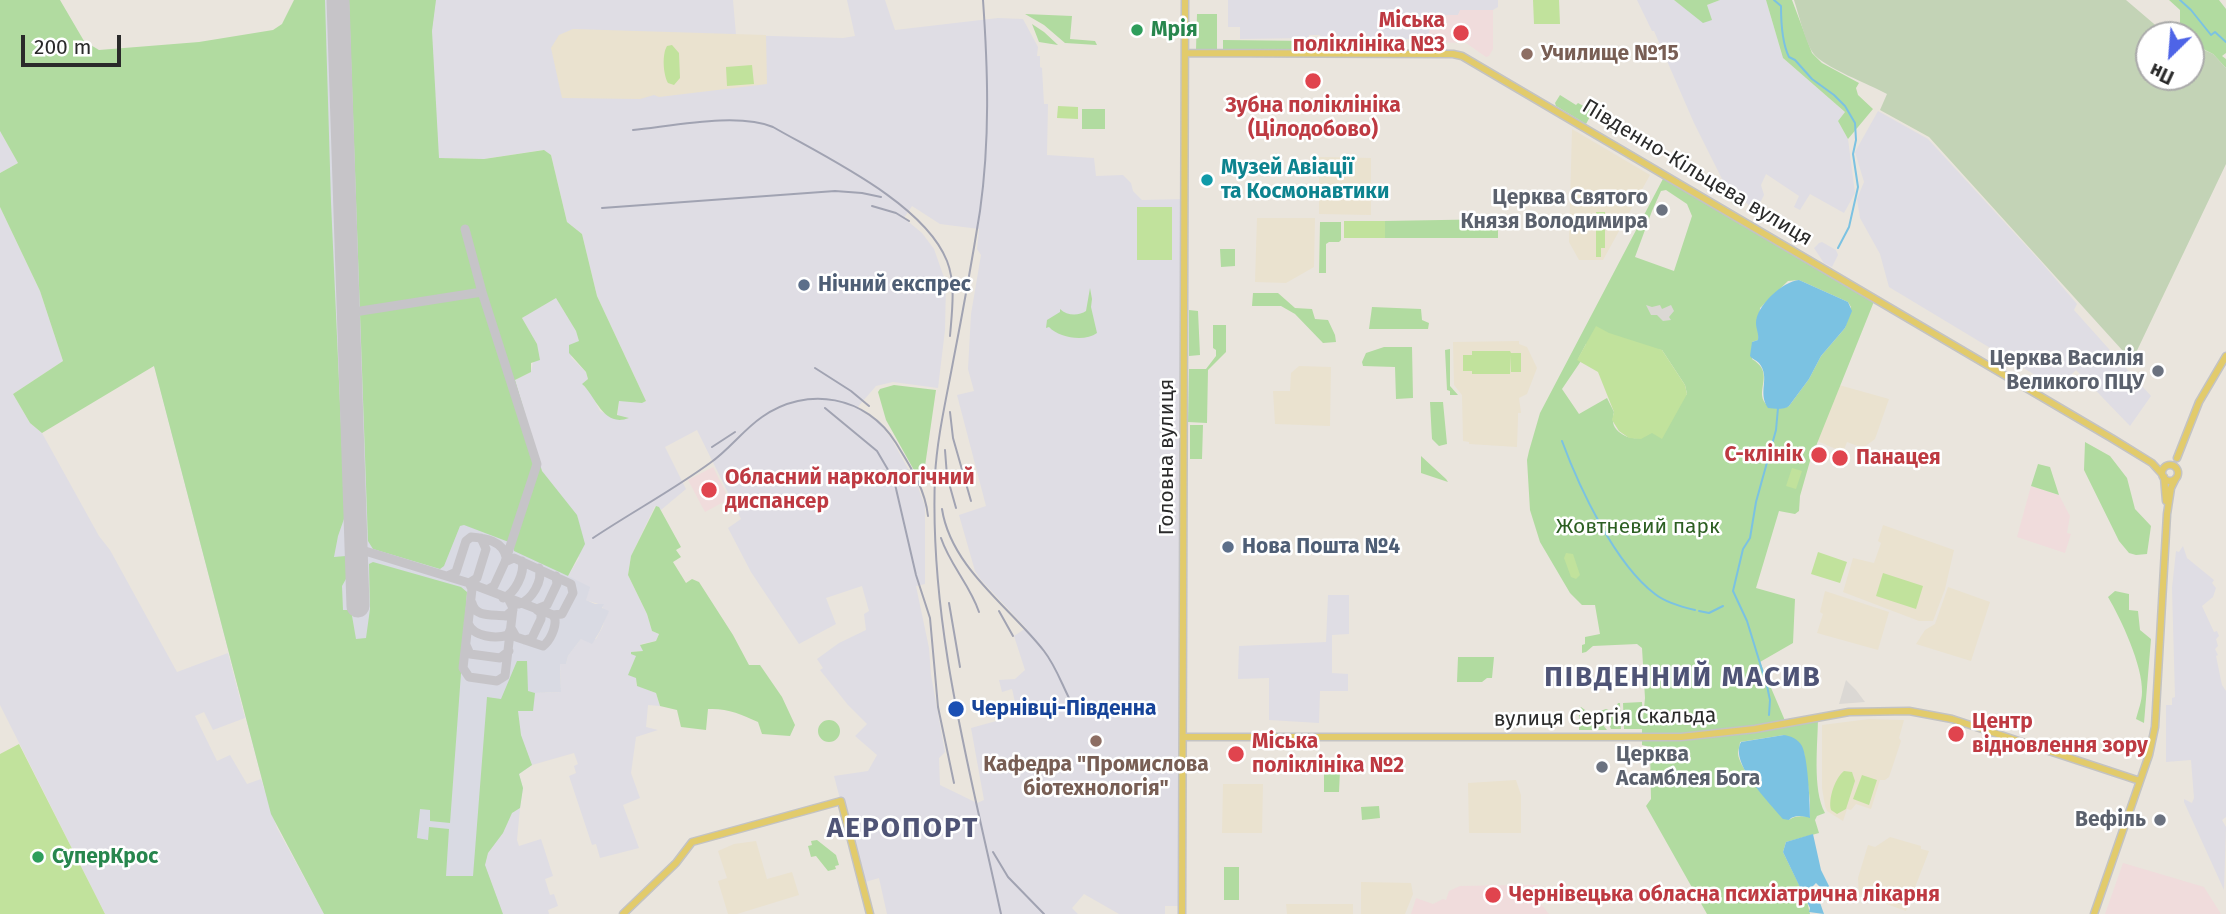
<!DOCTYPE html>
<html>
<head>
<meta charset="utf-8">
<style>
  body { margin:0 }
  #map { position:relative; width:2226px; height:914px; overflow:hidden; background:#eae5dd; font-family:"Fira Sans",sans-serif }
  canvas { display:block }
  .north { position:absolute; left:2135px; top:21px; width:70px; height:70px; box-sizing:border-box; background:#fff; border:2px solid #aaa; border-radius:50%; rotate:205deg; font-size:19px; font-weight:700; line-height:28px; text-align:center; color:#2a2a2a }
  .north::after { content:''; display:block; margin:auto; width:24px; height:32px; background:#4e64e7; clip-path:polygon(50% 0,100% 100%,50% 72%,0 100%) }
  .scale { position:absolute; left:21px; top:35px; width:100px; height:32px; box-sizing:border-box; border:4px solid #2a2a2a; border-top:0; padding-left:9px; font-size:21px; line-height:24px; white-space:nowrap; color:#2a2a2a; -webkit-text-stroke:5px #fff; paint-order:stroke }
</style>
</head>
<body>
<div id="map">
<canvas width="2226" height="914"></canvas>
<div class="north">Пн</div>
<div class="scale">200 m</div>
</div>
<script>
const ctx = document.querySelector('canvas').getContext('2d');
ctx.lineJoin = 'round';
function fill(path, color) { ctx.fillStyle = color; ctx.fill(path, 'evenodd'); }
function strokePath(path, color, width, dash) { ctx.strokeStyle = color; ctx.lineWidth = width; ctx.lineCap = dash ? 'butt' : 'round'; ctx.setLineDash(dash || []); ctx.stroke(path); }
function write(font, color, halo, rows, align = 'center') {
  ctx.font = font + ' "Fira Sans",sans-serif'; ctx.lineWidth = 5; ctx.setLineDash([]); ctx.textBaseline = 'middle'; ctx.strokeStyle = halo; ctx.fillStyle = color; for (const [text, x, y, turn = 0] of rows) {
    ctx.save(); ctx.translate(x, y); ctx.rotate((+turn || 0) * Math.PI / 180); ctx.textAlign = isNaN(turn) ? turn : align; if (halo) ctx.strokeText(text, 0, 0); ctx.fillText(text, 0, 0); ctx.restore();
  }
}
const industrial = new Path2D(`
  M 436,0 L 733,0 L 736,35 L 843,38 L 855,36 L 847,0 L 885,0 L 895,30 L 998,18 L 1023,19 L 1038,47 L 1037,56 L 1040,56 L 1040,67 L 1042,68 L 1044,104 L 1048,104 L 1047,155 L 1094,158 L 1096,176 L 1123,175 L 1131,183 L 1133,191 L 1142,200 L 1185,199 L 1181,906 L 1165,906 L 1165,914 L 1119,914 L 1084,894 L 1072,908 L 1078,914 L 887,914 L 879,878 L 862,883 L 834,776 L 868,771 L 877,755 L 855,736 L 867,724 L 848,705 L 820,670 L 823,668 L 817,659 L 839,643 L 866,630 L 864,614 L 869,611 L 862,586 L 826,598 L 836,624 L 799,644 L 751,572 L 728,528 L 741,519 L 697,430 L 665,447 L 686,489 L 661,510 L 655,506 L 631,556 L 628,575 L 647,614 L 652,631 L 659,634 L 656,641 L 641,644 L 643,651 L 632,652 L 644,659 L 636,685 L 656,693 L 660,706 L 648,705 L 646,727 L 658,730 L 636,737 L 631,773 L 640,798 L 623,805 L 639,848 L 600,858 L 596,844 L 592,845 L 569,776 L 576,773 L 574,766 L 578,764 L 574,753 L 532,765 L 521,735 L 518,711 L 535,693 L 561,692 L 560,664 L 566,664 L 568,656 L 581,639 L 596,639 L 603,626 L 605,616 L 602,605 L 585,600 L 568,576 L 579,558 L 542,471 L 515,380 L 531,372 L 537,344 L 522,318 L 556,297 L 576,331 L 580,341 L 571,357 L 586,372 L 588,379 L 584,387 L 589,389 L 600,411 L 617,419 L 619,400 L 642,403 L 646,401 L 597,296 L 582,234 L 567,222 L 551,155 L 543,150 L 484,159 L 438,158 L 432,31 ZM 912,206 L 940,224 L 979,229 L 977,249 L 981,255 L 971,314 L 968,369 L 974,391 L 957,395 L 986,506 L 959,515 L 975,571 L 981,580 L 1026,628 L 1014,636 L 1025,670 L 1015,679 L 999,680 L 1002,692 L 1012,689 L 1018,715 L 971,728 L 984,800 L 977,803 L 940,785 L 939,758 L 945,752 L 931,675 L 929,648 L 916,586 L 925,584 L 925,506 L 918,487 L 891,438 L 879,423 L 857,408 L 876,386 L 893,382 L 938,388 L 945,330 L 946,283 L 934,249 L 922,233 L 904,218 Z
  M 1228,0 L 1498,0 L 1498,7 L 1493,10 L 1461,10 L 1458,15 L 1430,15 L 1429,39 L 1323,40 L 1321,40 L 1320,35 L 1309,35 L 1309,38 L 1240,39 L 1240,27 L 1228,27 Z
  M 1637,0 L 1674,0 L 1683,7 L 1707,5 L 1720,0 L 1766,0 L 1783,58 L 1845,112 L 1838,121 L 1848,139 L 1855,193 L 1844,213 L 1810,194 L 1800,210 L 1794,207 L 1799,196 L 1766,174 L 1761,185 L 1764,195 L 1761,201 L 1755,206 L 1749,205 L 1726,187 L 1694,123 L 1654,31 L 1652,31 Z
  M 1878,111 L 1928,139 L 2041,262 L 2077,304 L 2074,310 L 2151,396 L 2130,426 L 2076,370 L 2072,374 L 2072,391 L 2055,387 L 1889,287 L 1880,254 L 1860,218 L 1857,199 L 1864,182 L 1855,152 Z
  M 0,131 L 18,163 L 0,173 Z
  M 0,207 L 40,291 L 63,361 L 13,394 L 30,423 L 42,433 L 99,536 L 110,550 L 177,672 L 228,653 L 245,718 L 213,730 L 204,712 L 195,716 L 217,761 L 230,755 L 247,784 L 261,779 L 277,828 L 324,914 L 105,914 L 0,705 Z
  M 1822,242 L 1836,250 L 1838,255 L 1832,267 L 1824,263 L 1814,248 L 1819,243 Z
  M 2183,546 L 2187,558 L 2214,580 L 2212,583 L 2216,588 L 2213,597 L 2202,606 L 2214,632 L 2217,631 L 2219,636 L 2216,639 L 2218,646 L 2215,649 L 2218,655 L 2216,656 L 2222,685 L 2226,691 L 2226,817 L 2222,820 L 2226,827 L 2224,890 L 2184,802 L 2184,799 L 2192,803 L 2194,798 L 2191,760 L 2166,762 L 2166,705 L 2172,705 L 2172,698 L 2175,697 L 2172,588 L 2176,551 L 2179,552 Z
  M 1328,595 L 1349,595 L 1349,634 L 1332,635 L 1332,673 L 1348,674 L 1348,691 L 1320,691 L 1319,723 L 1269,720 L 1269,678 L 1238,679 L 1239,646 L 1326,642 Z
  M 520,808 L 517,840 L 519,846 L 541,839 L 553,876 L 545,879 L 550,895 L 554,894 L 558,906 L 548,910 L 549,914 L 503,914 L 485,865 L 488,853 L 503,833 L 512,813 Z`);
const education = new Path2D(`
  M 573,29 L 766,35 L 767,84 L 659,97 L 654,95 L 640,99 L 562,98 L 551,48 L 559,35 Z
  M 1572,129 L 1650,175 L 1603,260 L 1579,260 L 1569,242 Z
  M 1319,157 L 1371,158 L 1371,215 L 1319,214 Z
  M 1257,218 L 1315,218 L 1314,267 L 1286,283 L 1255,282 Z
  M 1519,341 L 1519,344 L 1527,347 L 1537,368 L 1527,394 L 1519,398 L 1521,413 L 1518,413 L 1518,418 L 1517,447 L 1469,444 L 1469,442 L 1463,441 L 1462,395 L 1454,385 L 1453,342 Z
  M 1299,366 L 1331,367 L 1330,426 L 1275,424 L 1273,391 L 1290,391 L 1291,373 Z
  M 1839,385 L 1889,399 L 1875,439 L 1863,448 L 1847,442 L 1843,452 L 1817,441 Z
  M 1883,525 L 1954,550 L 1945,589 L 1933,621 L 1919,621 L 1843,592 L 1853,558 L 1874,563 L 1881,543 L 1878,541 Z
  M 1948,587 L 1990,602 L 1971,661 L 1916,644 L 1925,630 L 1935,624 Z
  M 1825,591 L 1889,612 L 1878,650 L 1817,633 L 1823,614 L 1820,612 Z
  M 1869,719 L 1904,720 L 1899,738 L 1901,741 L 1889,777 L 1885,780 L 1880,780 L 1871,809 L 1856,804 L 1851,810 L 1847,809 L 1843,821 L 1827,811 L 1825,806 L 1822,788 L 1822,725 Z
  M 1516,780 L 1521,795 L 1521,833 L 1469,833 L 1468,783 Z
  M 1223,784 L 1263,784 L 1262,833 L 1222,833 Z
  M 1890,837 L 1921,846 L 1921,849 L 1929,851 L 1906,911 L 1859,894 L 1858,878 L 1868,845 L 1875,847 Z
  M 756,841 L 767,879 L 792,872 L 799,895 L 737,914 L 728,914 L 718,881 L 727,878 L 718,851 L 734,844 Z
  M 1361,882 L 1411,883 L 1413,894 L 1405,914 L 1361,914 Z
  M 1286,904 L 1353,904 L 1353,914 L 1287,914 Z`);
const medical = new Path2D(`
  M 1460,10 L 1493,10 L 1493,49 L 1489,56 L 1486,57 L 1466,43 L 1429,42 L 1430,15 L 1458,15 Z
  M 713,467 L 729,499 L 705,512 L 688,480 Z
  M 2031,486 L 2059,495 L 2070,516 L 2067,533 L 2071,534 L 2065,553 L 2017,537 Z
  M 2123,863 L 2204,887 L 2221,914 L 2105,914 Z
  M 1515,885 L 1538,885 L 1539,902 L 1549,914 L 1411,914 L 1416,898 L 1433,904 L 1443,899 L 1446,900 L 1449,891 L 1460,886 Z`);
const airport = new Path2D(`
  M 294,0 L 436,0 L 432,31 L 439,166 L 515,380 L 542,471 L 579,520 L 585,544 L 568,576 L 590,587 L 586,600 L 595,604 L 604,604 L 602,608 L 609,611 L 600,631 L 592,644 L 581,639 L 568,656 L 566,664 L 560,664 L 561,692 L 535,693 L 533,711 L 518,711 L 521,735 L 532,765 L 519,774 L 523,788 L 520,808 L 512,813 L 503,833 L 488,853 L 485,865 L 503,914 L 324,914 L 271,814 L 149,346 L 302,207 Z`);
const green = new Path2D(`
  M 0,0 L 60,0 L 84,41 L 99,50 L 199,42 L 273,30 L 282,24 L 294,0 L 325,0 L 331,202 L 345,516 L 338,536 L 334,557 L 346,556 L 347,577 L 342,586 L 343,610 L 351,610 L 356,639 L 366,638 L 370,609 L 369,564 L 373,562 L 461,587 L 467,592 L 450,823 L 430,821 L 430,810 L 420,809 L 417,838 L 428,840 L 429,827 L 449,829 L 446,876 L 473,876 L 487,697 L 501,699 L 517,661 L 527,661 L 528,691 L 535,693 L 533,711 L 518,711 L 521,735 L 532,765 L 519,774 L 523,788 L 520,808 L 512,813 L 503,833 L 488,853 L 485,865 L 503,914 L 324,914 L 271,814 L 154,366 L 42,433 L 30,423 L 13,394 L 63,361 L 40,291 L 0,207 L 0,173 L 18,163 L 0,131 Z
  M 349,0 L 436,0 L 432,31 L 439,158 L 484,159 L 544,150 L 551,155 L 567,222 L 582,234 L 597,296 L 646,401 L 642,403 L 619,401 L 617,415 L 629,418 C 603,428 596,396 582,384 L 588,379 L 586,372 L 569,353 L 569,345 L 579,341 L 576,331 L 556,298 L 522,318 L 537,344 L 540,360 L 531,363 L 531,372 L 515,380 L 542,471 L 577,515 L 585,544 L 568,576 L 514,551 L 514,544 L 464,525 L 460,526 L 444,566 L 440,569 L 373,549 L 368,541 Z
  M 1674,0 L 1720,0 L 1707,5 L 1712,20 L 1703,23 Z
  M 1766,0 L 1792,0 L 1812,53 L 1822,63 L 1859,83 L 1856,88 L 1858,95 L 1873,109 L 1848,139 L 1838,121 L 1845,112 L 1783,58 Z
  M 2169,0 L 2219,0 L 2226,9 L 2226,53 L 2222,56 L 2226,59 L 2226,68 L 2213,54 L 2191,43 L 2191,35 L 2173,35 L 2180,28 L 2180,10 Z
  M 1025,14 L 1072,16 L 1070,39 L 1095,41 L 1097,45 L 1065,43 L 1044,25 Z
  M 1197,14 L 1217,14 L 1217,50 L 1196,50 Z
  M 1032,24 L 1044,32 L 1058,45 L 1039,42 Z
  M 1223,40 L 1310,41 L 1310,50 L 1223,50 Z
  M 1560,95 L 1576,105 L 1578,103 L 1593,111 L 1586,124 L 1556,106 L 1555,103 Z
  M 1082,109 L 1105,109 L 1105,129 L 1082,129 Z
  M 1665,175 L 1875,299 L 1810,461 L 1800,496 L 1799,511 L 1795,514 L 1779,511 L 1756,588 L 1795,599 L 1793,643 L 1760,662 L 1786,723 L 1818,716 C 1818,744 1812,789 1825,813 L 1817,816 L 1815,820 L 1819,833 L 1786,842 L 1783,852 L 1807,901 L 1810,914 L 1707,914 L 1646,806 L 1651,799 L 1650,747 L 1642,745 L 1642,729 L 1624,729 L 1623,703 L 1642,702 L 1643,719 L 1645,698 L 1642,648 L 1637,644 L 1593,646 L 1586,652 L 1582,653 L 1582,645 L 1585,644 L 1585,637 L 1600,634 L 1595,605 L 1582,605 L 1570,593 L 1540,542 L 1530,510 L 1527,460 L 1529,451 L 1540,413 ZM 1666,190 L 1687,204 L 1692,216 L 1674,271 L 1635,257 L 1652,211 L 1661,191 ZM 1799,280 L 1848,302 L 1851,307 L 1845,328 L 1821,356 L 1809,379 L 1789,406 C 1780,411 1763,409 1762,395 C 1762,381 1770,370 1752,359 L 1752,342 L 1758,340 L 1760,308 L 1788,281 ZM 1586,344 L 1662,350 L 1685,385 L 1687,394 C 1671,412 1646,454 1619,432 C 1612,426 1612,420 1614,412 L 1607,398 L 1579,414 L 1562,389 L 1581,361 L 1578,359 ZM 1784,735 L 1804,753 L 1810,801 L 1810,817 C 1803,816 1795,815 1789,820 C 1776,813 1738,768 1738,753 C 1738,751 1740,745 1740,742 Z
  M 1498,219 L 1498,238 L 1385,238 L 1385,221 Z
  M 1320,222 L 1341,222 L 1341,240 L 1339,242 L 1329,242 L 1326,244 L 1326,273 L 1319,273 Z
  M 1220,249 L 1235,249 L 1235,266 L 1221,267 Z
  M 1090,288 L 1092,299 L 1091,307 L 1097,333 C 1085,342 1059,338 1049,327 L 1046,328 L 1047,320 L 1060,312 L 1060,309 C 1067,316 1079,316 1086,311 Z
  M 1253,293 L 1278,293 L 1295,308 L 1312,309 L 1315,319 L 1328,320 L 1335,335 L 1336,342 L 1323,343 L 1295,314 L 1281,306 L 1252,306 Z
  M 1372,307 L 1421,309 L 1422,320 L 1429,323 L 1428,329 L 1369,329 Z
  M 1189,310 L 1198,311 L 1200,355 L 1189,356 Z
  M 1213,325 L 1226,325 L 1226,352 L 1208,370 L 1207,423 L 1188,422 L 1189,369 L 1206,369 L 1216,356 L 1216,350 L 1213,348 Z
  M 1384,347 L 1412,347 L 1413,398 L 1396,399 L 1395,367 L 1363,366 L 1362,362 L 1366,353 Z
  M 1450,349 L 1450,386 L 1458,395 L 1450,395 L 1450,391 L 1447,390 L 1445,350 Z
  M 894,385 L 936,390 L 923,480 L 920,481 L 886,420 L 878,392 L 880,389 Z
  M 1430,402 L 1443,402 L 1447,444 L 1439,446 L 1432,439 Z
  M 1190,425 L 1203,425 L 1202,459 L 1190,459 Z
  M 2085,442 L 2110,456 L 2127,478 L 2135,509 L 2151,526 L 2147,554 L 2136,555 L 2129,553 L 2119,541 L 2084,470 Z
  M 1421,456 L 1446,479 L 1448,482 L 1421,473 Z
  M 2038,464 L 2050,467 L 2059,495 L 2031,486 Z
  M 656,506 L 659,507 L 681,547 L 676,550 L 681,557 L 673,562 L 686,583 L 692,579 L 699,582 L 733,635 L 749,665 L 760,665 L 782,697 L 795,725 L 790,736 L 762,734 L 758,722 C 741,714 727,708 708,709 L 706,730 L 681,727 L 677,710 L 660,706 L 656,693 L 637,686 L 636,678 L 628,675 L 636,656 L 631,654 L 631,652 L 643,651 L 640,645 L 656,641 L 659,634 L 652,631 L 647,614 L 628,575 L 631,556 Z
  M 2115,591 L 2129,594 L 2129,610 L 2138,611 L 2140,630 L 2151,639 L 2144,723 L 2136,719 C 2138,711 2142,701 2142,692 C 2143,666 2121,619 2108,597 Z
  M 1458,657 L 1494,657 L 1492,678 L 1487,678 L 1482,682 L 1457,682 Z
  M 1618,703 L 1620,703 L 1621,729 L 1611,729 L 1609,724 L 1598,714 L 1600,711 L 1606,709 L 1611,711 L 1615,709 Z
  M 1581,707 L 1600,721 L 1607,730 L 1579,730 L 1579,711 Z
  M818 731a11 11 0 1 1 22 0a11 11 0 1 1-22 0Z
  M 1324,771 L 1340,771 L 1339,792 L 1324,792 Z
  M 1379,806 L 1380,818 L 1362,820 L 1361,807 Z
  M 817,840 L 836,855 L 839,865 L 835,866 L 836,869 L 828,871 L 816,856 L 811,857 L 808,846 L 812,845 L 811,841 Z
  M 1224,867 L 1239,867 L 1239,900 L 1224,900 Z`);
const cemetery = new Path2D(`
  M 1794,0 L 2126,0 L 2167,35 L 2149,35 L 2149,77 L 2191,77 L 2191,44 L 2213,54 L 2226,68 L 2226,164 L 2132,361 L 1929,137 L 1880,110 L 1887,94 C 1871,85 1823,67 1813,53 C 1805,41 1799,15 1794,0 Z`);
const pitch = new Path2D(`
  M 1533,0 L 1559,0 L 1560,24 L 1534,24 Z
  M 672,45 L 679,53 L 680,78 L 674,85 L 668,83 C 663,74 662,54 667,46 Z
  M 752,65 L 754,84 L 727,86 L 726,67 Z
  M 1058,106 L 1078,107 L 1078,119 L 1057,118 Z
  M 1137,207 L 1172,207 L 1172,260 L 1137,260 Z
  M 1596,212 L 1605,212 L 1605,248 L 1601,248 L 1601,257 L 1596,257 Z
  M 1344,221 L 1385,221 L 1385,238 L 1344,238 Z
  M 1596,326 L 1609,333 L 1662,350 L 1685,385 L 1687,394 L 1662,439 L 1652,433 L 1641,439 L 1629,438 L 1619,431 L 1612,420 L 1614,412 L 1598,372 L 1577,360 Z
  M 1472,351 L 1510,351 L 1511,353 L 1521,353 L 1521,372 L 1511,372 L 1511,355 L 1510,374 L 1472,374 L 1472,371 L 1463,371 L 1463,355 L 1472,355 Z
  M 1792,468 L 1802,471 L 1796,489 L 1786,486 Z
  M 1818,552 L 1847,562 L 1840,583 L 1811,574 Z
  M 1566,553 L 1573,554 L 1580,575 L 1576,579 L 1571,577 L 1564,558 Z
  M 1883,573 L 1923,586 L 1916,609 L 1876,596 Z
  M 19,744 L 98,900 L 105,914 L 0,914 L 0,754 Z
  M 1844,771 L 1852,772 L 1855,781 L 1846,809 L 1837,814 L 1831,810 C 1828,799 1835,778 1844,771 Z
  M 1862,775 L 1877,780 L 1869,805 L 1853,799 Z`);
const plaza = new Path2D(`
  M 1646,305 L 1652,307 L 1660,305 L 1662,309 L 1671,305 L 1674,311 L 1669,317 L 1671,320 L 1663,321 L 1657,315 L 1651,315 Z
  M 1846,680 L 1856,690 L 1865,702 L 1839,704 Z`);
const water = new Path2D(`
  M 1799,280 L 1848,302 L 1852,311 L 1845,328 L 1821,356 L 1809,379 L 1789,406 C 1784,410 1775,409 1768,408 C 1757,392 1771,378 1759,363 C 1756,360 1752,359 1750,356 L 1752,342 L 1758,340 C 1759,333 1756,329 1756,323 C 1756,306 1783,281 1799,280 Z
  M 1784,735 C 1791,736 1798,739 1802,746 C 1808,758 1810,804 1810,818 C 1804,816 1794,814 1789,820 L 1783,819 C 1770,803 1729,763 1741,742 Z
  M 1813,834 L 1821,870 L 1833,894 L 1829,896 L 1820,890 L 1821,888 L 1816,883 L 1811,888 L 1821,895 L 1818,897 L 1824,914 L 1809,912 L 1810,908 L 1783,852 L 1786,842 Z`);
const stream = new Path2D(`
  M 1774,0 L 1781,6 C 1781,22 1782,43 1789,57 L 1795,60 L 1812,79 L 1834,95 L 1845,106 L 1855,123 L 1856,140 L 1853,154 L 1858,187 L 1849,227 L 1838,248
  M 2180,0 L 2191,10 L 2211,35 L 2215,32 L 2226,42
  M 1562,441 C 1579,487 1615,564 1655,594 C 1665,602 1682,607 1695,610
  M 1699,611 L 1709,613 L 1723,606
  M 1769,715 L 1770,700 L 1767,686 L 1747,621 L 1733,591 L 1743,549 L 1750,538 L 1756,502 L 1776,430 L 1778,408`);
const taxiway = new Path2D(`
  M 465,229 L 482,292 L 537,464 L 505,562 L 494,586 L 487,590
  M 348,313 L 482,292
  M 481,538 L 486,549 L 477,578 L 469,583 L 472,589 L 463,668 L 469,677 L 497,681 L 505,676 L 513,608 L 509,600
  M 356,540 L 357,547 L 365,551 L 359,554 L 357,562
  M 365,551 L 469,583 L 553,615 L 562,614 L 573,593 L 571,584 L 514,558 L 505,562
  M 447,576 L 456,572 L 466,541 L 471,537 C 485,538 503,541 506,557
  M 503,598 C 515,594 525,573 522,561
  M 472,603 C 475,618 493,614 506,616 L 513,610
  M 519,604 C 532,600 543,581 539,568
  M 537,609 L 547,605 L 557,584 L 556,576
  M 468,623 C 473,637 496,639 508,635 L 511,628 L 516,637 L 543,646 C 550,641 556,628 555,619 L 553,615
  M 525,640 L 532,638 L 541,619 L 541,613 L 537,610
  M 466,645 L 470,654 L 500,658 L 509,651`);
const runway = new Path2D(`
  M 338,0 L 358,606`);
const major = new Path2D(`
  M 1185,53 L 1453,54 L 1462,56 L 2113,439 L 2152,463 L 2162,474
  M 2177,458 L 2199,402 L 2226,356
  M2162 473a8 8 0 1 1 16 0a8 8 0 1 1-16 0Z
  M 2164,477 L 2166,501
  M 1183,737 L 1681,737 L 1755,729 L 1849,712 L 1909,711 L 1952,719 L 2140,781
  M 623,914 L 676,863 L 692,842 L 841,801 L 870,914
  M 1182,914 L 1185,0
  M 2094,914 L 2149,755 L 2155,727 L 2167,514 L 2171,488 L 2176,478`);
const rail = new Path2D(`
  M 983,0 C 988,71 990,140 980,211 C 972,261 963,311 953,362 C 946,400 937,438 935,476 C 929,625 970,770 1001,914
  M 633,130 C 672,126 738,112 773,127 C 825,157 924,203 947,261 C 956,284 952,311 950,336
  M 872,206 L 896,213 L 909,221
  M 602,208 L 835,191 L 862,193 L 881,197
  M 815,368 L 851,391 L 869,406
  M 825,408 L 877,451 L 894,480 L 916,575 L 930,618 L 938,707 L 954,783
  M 950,412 L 953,438 L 971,501
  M 712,447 L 735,432
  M 945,450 L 947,476 L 956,508
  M 942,509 C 951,568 1010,607 1044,651 C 1055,665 1061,682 1069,698
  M 593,538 C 632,512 673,490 710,463 C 729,450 743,430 762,417 C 807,385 867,396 896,443 C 910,466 925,488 928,516
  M 941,538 C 950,565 970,585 979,612
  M 949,603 L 960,667
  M 999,611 L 1013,636
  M 993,852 L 1008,877 L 1044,914`);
const markers = [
  [1137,30,7,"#2e9e5b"],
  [1461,33,9,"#e0444e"],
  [1527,54,7,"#8d6e63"],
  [1313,81,9,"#e0444e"],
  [1207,180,7,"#0f9aa8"],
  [1662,210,7,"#6b7280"],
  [804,285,7,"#5c6f8a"],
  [2158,371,7,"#6b7280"],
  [1819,455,9,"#e0444e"],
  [1840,458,9,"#e0444e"],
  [709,490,9,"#e0444e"],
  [1228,547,7,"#5c6f8a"],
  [956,709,9,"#1a4fb4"],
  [1956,734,9,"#e0444e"],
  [1096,741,7,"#8d6e63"],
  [1236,754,9,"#e0444e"],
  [1602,767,7,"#6b7280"],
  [2160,820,7,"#6b7280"],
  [38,857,7,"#2e9e5b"],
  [1493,895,9,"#e0444e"]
];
const healthNames = [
  ["Міська",1445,21,"right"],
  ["поліклініка №3",1445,45,"right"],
  ["Зубна поліклініка",1313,106,"center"],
  ["(Цілодобово)",1313,130,"center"],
  ["С-клінік",1803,455,"right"],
  ["Панацея",1856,458],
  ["Обласний наркологічний",725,478],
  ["диспансер",725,502],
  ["Центр",1972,722],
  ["відновлення зору",1972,746],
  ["Міська",1252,742],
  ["поліклініка №2",1252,766],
  ["Чернівецька обласна психіатрична лікарня",1509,895]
];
const leisureNames = [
  ["Мрія",1151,30],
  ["СуперКрос",52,857]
];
const educationNames = [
  ["Училище №15",1541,54],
  ["Кафедра \"Промислова",1096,765,"center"],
  ["біотехнологія\"",1096,789,"center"]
];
const cultureNames = [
  ["Музей Авіації",1221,168],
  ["та Космонавтики",1221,192]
];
const streetNames = [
  ["Південно-Кільцева вулиця",1697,173,31],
  ["Головна вулиця",1167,457,-90],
  ["вулиця Сергія Скальда",1605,718,-1]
];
const worshipNames = [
  ["Церква Святого",1648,198],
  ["Князя Володимира",1648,222],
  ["Церква Василія",2144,359],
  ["Великого ПЦУ",2144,383],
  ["Церква",1616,755,"left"],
  ["Асамблея Бога",1616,779,"left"],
  ["Вефіль",2146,820]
];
const serviceNames = [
  ["Нічний експрес",818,285],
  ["Нова Пошта №4",1242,547]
];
const parkNames = [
  ["Жовтневий парк",1638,527]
];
const transitNames = [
  ["Чернівці-Південна",972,709]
];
const districtNames = [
  ["ПІВДЕННИЙ МАСИВ",1683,678],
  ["АЕРОПОРТ",903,829]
];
fill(industrial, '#dfdde4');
fill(education, '#eae2cf');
fill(medical, '#f0dcdc');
fill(airport, '#d9dae3');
fill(green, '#b1dba0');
fill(cemetery, '#c3d3b6');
fill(pitch, '#c1e29c');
fill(plaza, '#dbd8d4');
fill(water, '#7bc2e2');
strokePath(stream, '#7bc2e2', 2);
strokePath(taxiway, '#c6c4c8', 9);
strokePath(runway, '#c6c4c8', 23);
strokePath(major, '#c3c3c3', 9);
strokePath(major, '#e2cb6b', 6);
strokePath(rail, '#a1a3b2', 2);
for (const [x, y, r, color] of markers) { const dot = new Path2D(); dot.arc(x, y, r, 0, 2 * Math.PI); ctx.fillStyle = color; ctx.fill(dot); strokePath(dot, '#fff', 2.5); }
write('bold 21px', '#be3a42', '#fff', healthNames, 'left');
write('bold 21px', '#27864d', '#fff', leisureNames, 'left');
write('bold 21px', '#785e54', '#fff', educationNames, 'left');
write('bold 21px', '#0d838f', '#fff', cultureNames, 'left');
write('21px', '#2a2a2a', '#fff', streetNames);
write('bold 21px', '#5b616d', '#fff', worshipNames, 'right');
write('bold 21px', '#4e5e75', '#fff', serviceNames, 'left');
write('21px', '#2c5f22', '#fff', parkNames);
write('bold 21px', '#164399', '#fff', transitNames, 'left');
ctx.letterSpacing = '2px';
write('bold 28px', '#4f5476', '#fff', districtNames);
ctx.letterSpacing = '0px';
</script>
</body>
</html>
